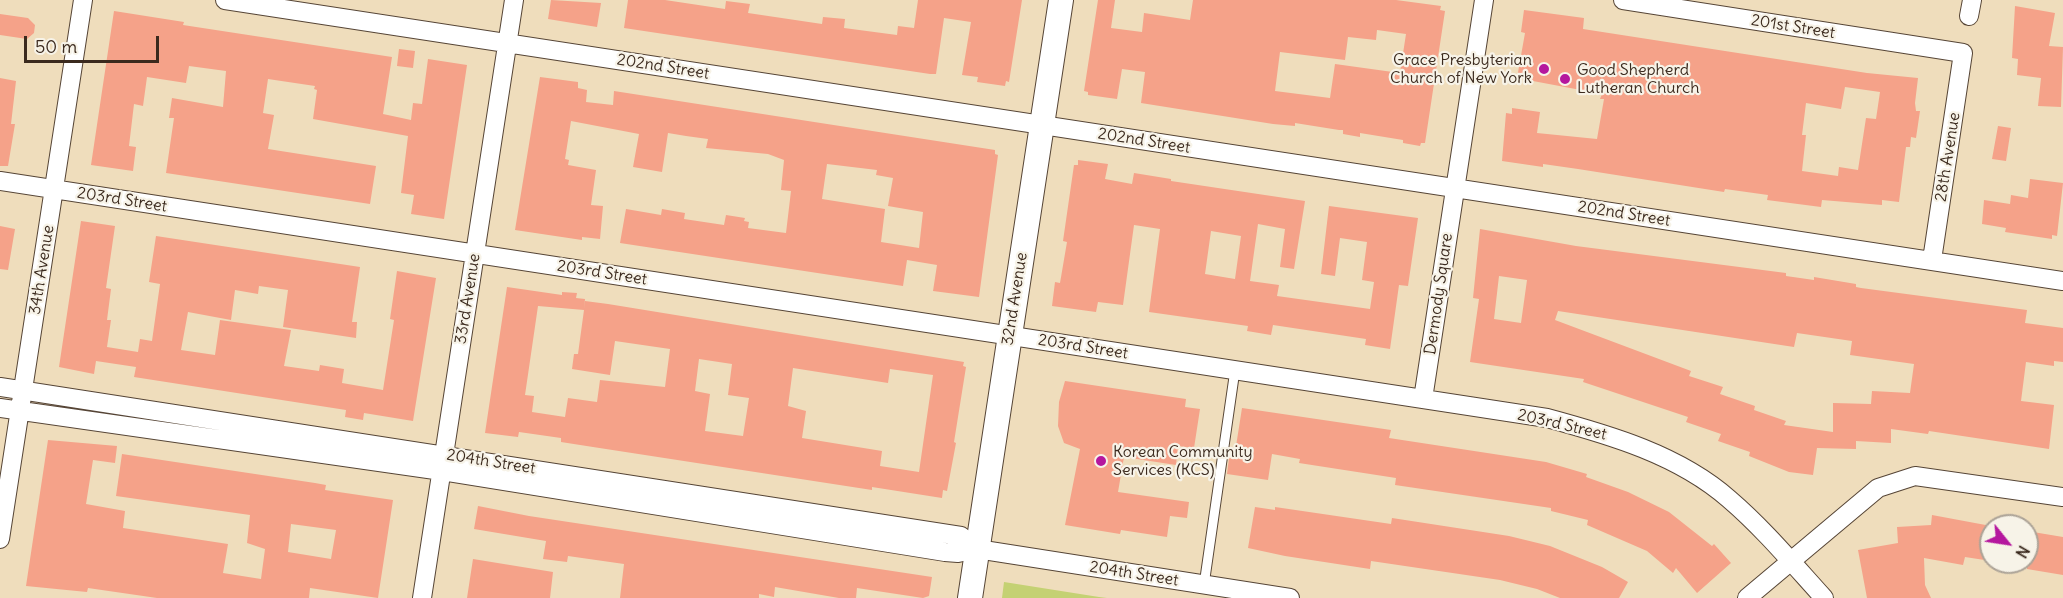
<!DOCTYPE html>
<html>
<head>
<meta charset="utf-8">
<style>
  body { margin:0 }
  #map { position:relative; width:2063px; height:598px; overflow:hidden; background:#efddbc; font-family:Delius,sans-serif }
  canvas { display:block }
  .north { position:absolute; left:1979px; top:514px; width:60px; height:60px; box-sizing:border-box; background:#f7f3e8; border:2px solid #aca397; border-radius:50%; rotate:120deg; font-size:16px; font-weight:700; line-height:24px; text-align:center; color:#3b2a1e }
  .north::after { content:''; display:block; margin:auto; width:21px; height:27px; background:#b5179e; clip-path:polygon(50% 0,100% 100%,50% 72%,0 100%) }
  .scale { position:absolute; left:24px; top:36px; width:135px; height:27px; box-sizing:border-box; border:3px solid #3b2a1e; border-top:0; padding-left:8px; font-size:18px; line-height:21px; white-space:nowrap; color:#3b2a1e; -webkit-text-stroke:4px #f7f3e8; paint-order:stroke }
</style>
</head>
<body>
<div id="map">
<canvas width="2063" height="598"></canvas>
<div class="north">N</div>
<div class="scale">50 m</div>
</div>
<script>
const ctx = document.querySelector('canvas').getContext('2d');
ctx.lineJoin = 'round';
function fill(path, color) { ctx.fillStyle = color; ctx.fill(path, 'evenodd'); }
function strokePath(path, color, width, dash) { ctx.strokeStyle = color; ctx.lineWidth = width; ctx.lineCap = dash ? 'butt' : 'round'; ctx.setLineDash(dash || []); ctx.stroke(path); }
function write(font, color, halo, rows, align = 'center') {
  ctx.font = font + ' Delius,sans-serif'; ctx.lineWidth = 4.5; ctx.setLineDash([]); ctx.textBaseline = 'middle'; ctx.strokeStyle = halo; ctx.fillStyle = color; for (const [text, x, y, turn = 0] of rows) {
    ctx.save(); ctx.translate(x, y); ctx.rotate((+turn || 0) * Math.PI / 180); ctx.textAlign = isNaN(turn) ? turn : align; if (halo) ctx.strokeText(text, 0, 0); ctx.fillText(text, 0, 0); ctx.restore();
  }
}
const green = new Path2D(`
  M 1004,582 L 1099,597 L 1107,598 L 1002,598 Z`);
const building = new Path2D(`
  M 551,0 L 601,3 L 597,27 L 548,19 Z
  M 628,0 L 665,0 L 725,9 L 726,1 L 750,4 L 748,13 L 822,24 L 823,17 L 845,19 L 844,28 L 897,35 L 898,26 L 914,28 L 918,0 L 1022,0 L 1009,82 L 1006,81 L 1005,86 L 977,82 L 978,77 L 962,75 L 971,22 L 944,18 L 936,74 L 930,74 L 624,28 Z
  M 1098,0 L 1115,0 L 1111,28 L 1142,32 L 1144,13 L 1190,20 L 1193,0 L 1396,0 L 1441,6 L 1440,10 L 1445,11 L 1425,143 L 1421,143 L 1420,146 L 1403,143 L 1403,140 L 1360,133 L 1360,137 L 1343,134 L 1343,130 L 1339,130 L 1295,123 L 1295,126 L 1273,124 L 1141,103 L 1145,72 L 1122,69 L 1117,99 L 1088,95 L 1088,92 L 1084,91 ZM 1377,30 L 1406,34 L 1400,73 L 1335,64 L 1330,98 L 1275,91 L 1280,52 L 1345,60 L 1348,37 L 1376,40 Z
  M 2015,6 L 2055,13 L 2049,46 L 2063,47 L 2061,107 L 2038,106 L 2041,78 L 2017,75 L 2018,59 L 2012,58 Z
  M 1524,10 L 1584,18 L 1583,29 L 1867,73 L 1918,78 L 1915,103 L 1916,111 L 1920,111 L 1916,138 L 1911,137 L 1910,147 L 1906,147 L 1899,202 L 1882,200 L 1882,205 L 1822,200 L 1821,207 L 1767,200 L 1768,195 L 1725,189 L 1724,192 L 1578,169 L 1543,164 L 1543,167 L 1502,161 L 1506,113 L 1512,114 L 1512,108 L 1540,112 L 1537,133 L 1597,139 L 1604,99 L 1600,99 L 1602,94 L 1517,78 L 1525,33 L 1521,32 ZM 1845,87 L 1880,92 L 1876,119 L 1866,118 L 1858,170 L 1839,167 L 1838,176 L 1802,171 L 1806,135 L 1802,135 L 1806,103 L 1841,109 Z
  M 114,11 L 184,22 L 183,25 L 392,57 L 383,114 L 411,120 L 413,103 L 422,104 L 428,59 L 467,65 L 444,219 L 411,214 L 414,195 L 401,193 L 408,136 L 313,119 L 317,90 L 314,89 L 315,86 L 268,79 L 263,113 L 274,115 L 268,149 L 376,166 L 370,204 L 166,173 L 174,118 L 169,118 L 172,98 L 223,107 L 226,71 L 189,66 L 186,83 L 147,77 L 143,106 L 134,104 L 129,146 L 136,147 L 133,171 L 91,165 Z
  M 0,14 L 28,18 L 35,25 L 34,33 L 27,39 L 0,35 Z
  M 399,49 L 415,51 L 413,68 L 397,66 Z
  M 540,77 L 578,82 L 578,88 L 587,90 L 586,102 L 613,105 L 614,91 L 995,150 L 995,154 L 998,155 L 979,297 L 933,291 L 937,265 L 907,260 L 903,286 L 620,243 L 626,209 L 661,215 L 662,209 L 685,213 L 684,219 L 724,225 L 726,215 L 745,218 L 744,221 L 749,222 L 748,228 L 786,233 L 791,191 L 781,190 L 784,160 L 768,154 L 706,148 L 708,139 L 686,136 L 668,133 L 662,172 L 633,167 L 639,134 L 571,121 L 565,159 L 569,160 L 568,165 L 596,170 L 591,205 L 603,206 L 600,239 L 582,237 L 582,240 L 515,230 ZM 827,164 L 877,170 L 876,175 L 893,178 L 888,206 L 923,212 L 919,248 L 881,242 L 885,209 L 822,199 Z
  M 0,78 L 16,81 L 11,124 L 15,124 L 8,166 L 0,166 Z
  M 1998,126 L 2011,128 L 2006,161 L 1992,159 Z
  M 1078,160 L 1108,164 L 1105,179 L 1132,184 L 1134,173 L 1171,179 L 1171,181 L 1305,201 L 1294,269 L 1280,267 L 1285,229 L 1258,224 L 1250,281 L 1279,285 L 1277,296 L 1370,309 L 1374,282 L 1362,280 L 1367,242 L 1340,238 L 1335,276 L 1321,274 L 1329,206 L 1418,218 L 1408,286 L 1399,285 L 1390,349 L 1365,345 L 1366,339 L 1273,325 L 1271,335 L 1247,331 L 1248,326 L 1149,312 L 1160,229 L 1134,225 L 1123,305 L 1098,302 L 1096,312 L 1052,306 L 1055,282 L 1060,283 L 1067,242 L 1063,241 L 1074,165 L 1078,165 ZM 1211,231 L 1241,236 L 1235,279 L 1205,274 Z
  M 2030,179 L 2063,183 L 2057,236 L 2052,235 L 2052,239 L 2005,232 L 2006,228 L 1982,224 L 1984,200 L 2010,204 L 2011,195 L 2028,198 Z
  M 81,221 L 115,226 L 106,288 L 111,289 L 107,320 L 111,320 L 107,347 L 138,352 L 140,339 L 152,341 L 160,284 L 149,282 L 156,236 L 360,267 L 352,322 L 357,322 L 356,338 L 283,327 L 288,290 L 259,286 L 258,294 L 235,290 L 231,320 L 188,312 L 181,350 L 215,355 L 220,320 L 291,330 L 284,366 L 319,371 L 320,365 L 344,369 L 342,383 L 383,390 L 394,320 L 390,319 L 397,271 L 436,278 L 413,421 L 364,413 L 363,420 L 345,417 L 346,410 L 134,377 L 136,367 L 96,361 L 94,374 L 59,367 Z
  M 0,226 L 15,229 L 8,270 L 0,269 Z
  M 1480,229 L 1576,246 L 1786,273 L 1786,276 L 1814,280 L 1814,277 L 1856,284 L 1856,287 L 1861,288 L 2027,310 L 2025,323 L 2063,328 L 2063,362 L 2054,361 L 2054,366 L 2026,362 L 2021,401 L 2054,405 L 2049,449 L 1929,431 L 1928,434 L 1891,429 L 1891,443 L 1856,441 L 1856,449 L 1817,448 L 1813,475 L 1789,472 L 1749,456 L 1750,452 L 1718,441 L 1721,434 L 1686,422 L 1688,417 L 1583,382 L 1584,379 L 1470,362 L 1479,299 L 1473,298 ZM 1499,276 L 1527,280 L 1521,323 L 1494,319 ZM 1558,311 L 1794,347 L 1797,333 L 1852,341 L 1850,355 L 1914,364 L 1910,393 L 1872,391 L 1871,404 L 1833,403 L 1833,432 L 1784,425 L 1786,421 L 1754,410 L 1755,406 L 1720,394 L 1723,387 L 1689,376 L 1691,371 L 1555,320 Z
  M 507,287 L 562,295 L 562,292 L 577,293 L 576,298 L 585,299 L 584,309 L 585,301 L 608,304 L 964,362 L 963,366 L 966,367 L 954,442 L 956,443 L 947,491 L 943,490 L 942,498 L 872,487 L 872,490 L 593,447 L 561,442 L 561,438 L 519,432 L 518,437 L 485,433 ZM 538,306 L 584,310 L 578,354 L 574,354 L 572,369 L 610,375 L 615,341 L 670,349 L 665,387 L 600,380 L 597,402 L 568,398 L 565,417 L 532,412 L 534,396 L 525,395 ZM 699,359 L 732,364 L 728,395 L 749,398 L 743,436 L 705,431 L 710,394 L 695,391 ZM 793,368 L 888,383 L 890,369 L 933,375 L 919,472 L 880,466 L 882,451 L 802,438 L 806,411 L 788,406 Z
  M 1065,381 L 1186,399 L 1185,407 L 1200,409 L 1194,448 L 1178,446 L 1176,465 L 1124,457 L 1118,492 L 1189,502 L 1187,518 L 1170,516 L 1167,537 L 1121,530 L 1120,534 L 1065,525 L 1080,449 L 1064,443 L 1058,426 L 1059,402 Z
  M 1242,408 L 1391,430 L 1389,438 L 1546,462 L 1587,474 L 1586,477 L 1628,492 L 1669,512 L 1712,546 L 1714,544 L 1731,563 L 1697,593 L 1676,568 L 1673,573 L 1647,551 L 1587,525 L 1588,520 L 1551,511 L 1551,508 L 1395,485 L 1396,478 L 1299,463 L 1300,459 L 1272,454 L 1268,480 L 1227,474 L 1229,458 L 1234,459 Z
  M 48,440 L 117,446 L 115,463 L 93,460 L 86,504 L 125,511 L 123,528 L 228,544 L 223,573 L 261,579 L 265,549 L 247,543 L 250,515 L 116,496 L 122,454 L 315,483 L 326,485 L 325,490 L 393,500 L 378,598 L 310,588 L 309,598 L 157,598 L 88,588 L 87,592 L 26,586 ZM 291,524 L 336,530 L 331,559 L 288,552 Z
  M 478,506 L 529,516 L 932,577 L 929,596 L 923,598 L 857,588 L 856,598 L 839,598 L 775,587 L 774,597 L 759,594 L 759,598 L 620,598 L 624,564 L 568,556 L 567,562 L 543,559 L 546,541 L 474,529 Z
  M 1255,507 L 1275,510 L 1275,507 L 1391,524 L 1392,518 L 1509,536 L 1550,546 L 1602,567 L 1628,582 L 1619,598 L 1560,598 L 1537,589 L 1500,580 L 1371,561 L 1370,569 L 1285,556 L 1248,548 Z
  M 1932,515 L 1991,526 L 1991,561 L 1965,557 L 1963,565 L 1924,558 L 1925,585 L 1931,598 L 1867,598 L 1858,550 L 1898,543 L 1897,527 L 1931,525 Z
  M 2027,531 L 2063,537 L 2063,575 L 2027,569 Z
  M 473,559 L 553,572 L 550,598 L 467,598 Z`);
const service = new Path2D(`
  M 1204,585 L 1235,370`);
const minor = new Path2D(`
  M 225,0 L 2063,281
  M 1623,0 L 1963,53 L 1932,260
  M 1969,16 L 1972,0
  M 0,181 L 1547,418 C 1610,435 1679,455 1729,499 C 1764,529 1793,564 1824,598
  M 0,387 L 961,536 L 977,549
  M 1423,399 L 1484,0
  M 0,408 L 442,471 L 945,552 L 958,553 L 977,549 L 1290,598
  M 0,539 L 83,0
  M 422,598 L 514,0
  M 1747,598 L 1878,488 L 1915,476 L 2063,497`);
const tertiary = new Path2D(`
  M 970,598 L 1061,0`);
const markers = [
  [1544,69,6,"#b5179e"],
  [1565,79,6,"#b5179e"],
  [1101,461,6,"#b5179e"]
];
const streetNames = [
  ["201st Street",1793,27,9],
  ["202nd Street",663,67,9],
  ["202nd Street",1144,141,9],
  ["28th Avenue",1948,157,-81],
  ["203rd Street",122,200,9],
  ["202nd Street",1624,214,9],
  ["34th Avenue",42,270,-81],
  ["203rd Street",602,273,9],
  ["Dermody Square",1439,294,-82],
  ["33rd Avenue",468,299,-81],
  ["32nd Avenue",1015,299,-81],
  ["203rd Street",1083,347,9],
  ["203rd Street",1562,425,13],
  ["204th Street",491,462,9],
  ["204th Street",1134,574,9]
];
const poiNames = [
  ["Grace Presbyterian",1532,60,"right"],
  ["Church of New York",1532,78,"right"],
  ["Good Shepherd",1577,70],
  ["Lutheran Church",1577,88],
  ["Korean Community",1113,452],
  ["Services (KCS)",1113,470]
];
fill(green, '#c4d173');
fill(building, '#f5a289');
strokePath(service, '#564536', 11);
strokePath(minor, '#564536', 20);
strokePath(tertiary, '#564536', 26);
strokePath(service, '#fff', 9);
strokePath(minor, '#fff', 18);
strokePath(tertiary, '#fff', 24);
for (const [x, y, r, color] of markers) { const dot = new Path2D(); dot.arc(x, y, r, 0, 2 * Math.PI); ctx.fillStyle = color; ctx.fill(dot); strokePath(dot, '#f7f3e8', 2); }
write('16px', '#3b2a1e', '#f7f3e8', streetNames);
write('16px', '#3b2a1e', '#f7f3e8', poiNames, 'left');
</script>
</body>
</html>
